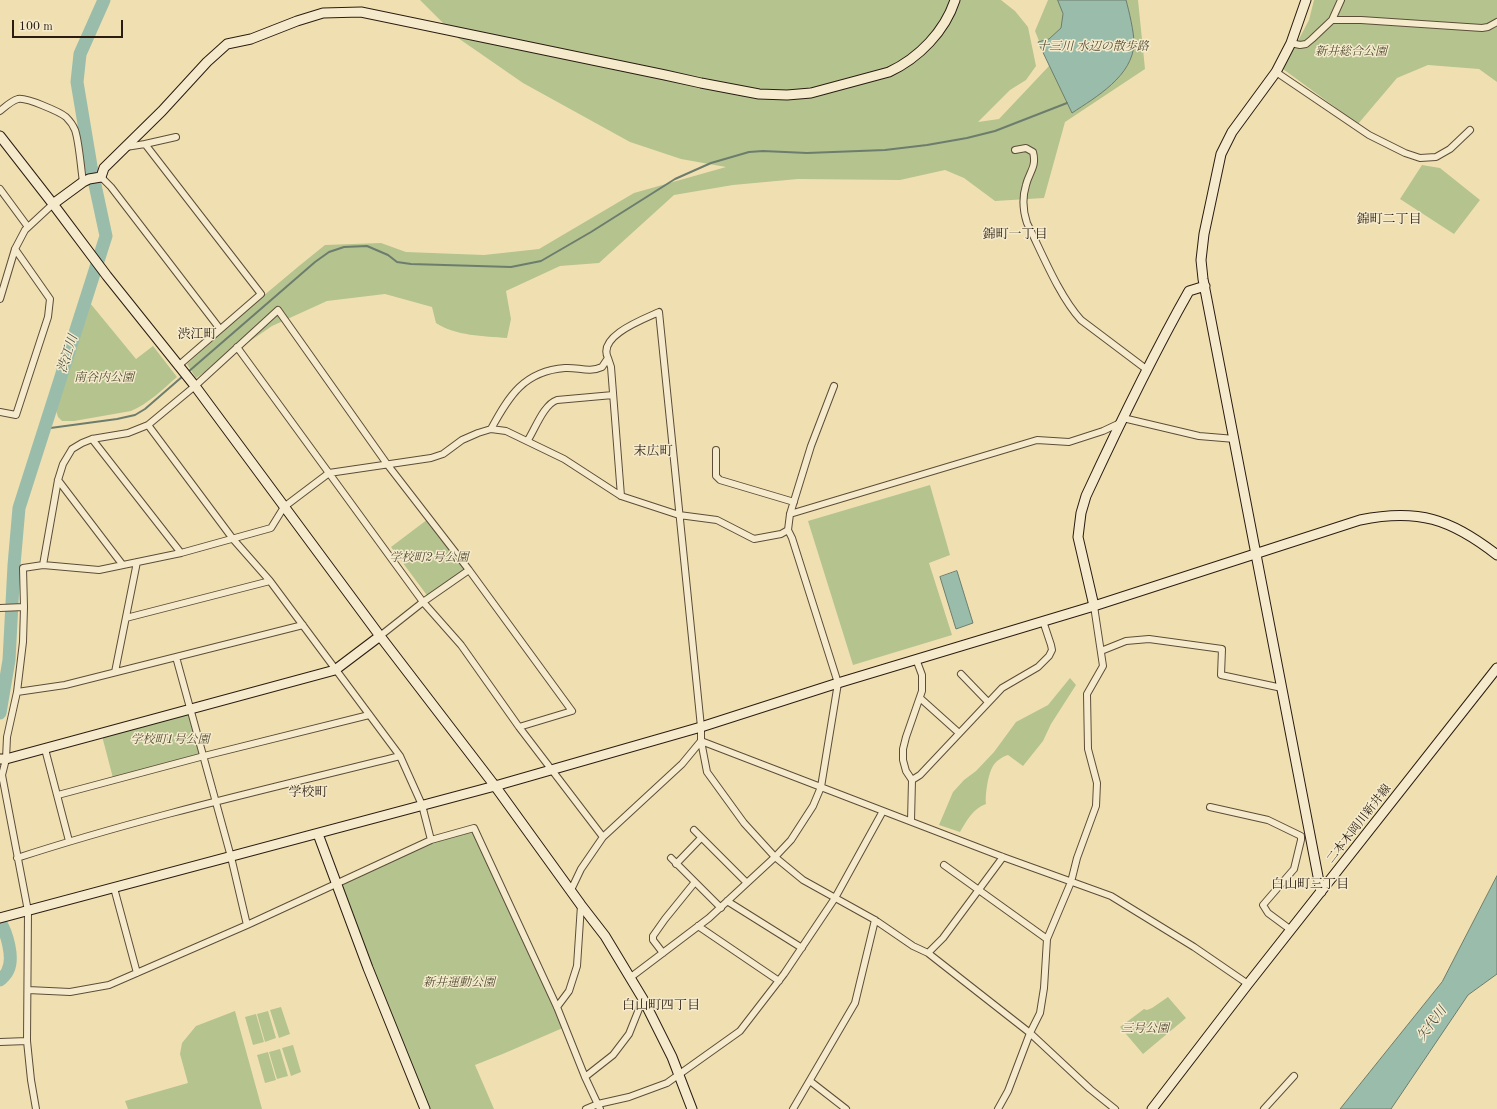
<!DOCTYPE html>
<html>
<head>
<meta charset="utf-8">
<style>
  body { margin:0 }
  #map { position:relative; width:1497px; height:1109px; overflow:hidden; background:#f0e0b1; font-family:"Old Standard TT",serif }
  canvas { display:block }
  .scale { position:absolute; left:12px; top:20px; width:111px; height:18px; box-sizing:border-box; border:2px solid #2a1c11; border-top:0; padding-left:5px; font-size:12px; line-height:14px; white-space:nowrap; color:#2a1c11; -webkit-text-stroke:3px #f5ebcc; paint-order:stroke }
</style>
</head>
<body>
<div id="map">
<canvas width="1497" height="1109"></canvas>
<div class="scale">100 m</div>
</div>
<script>
const ctx = document.querySelector('canvas').getContext('2d');
ctx.lineJoin = 'round';
function fill(path, color) { ctx.fillStyle = color; ctx.fill(path, 'evenodd'); }
function strokePath(path, color, width, dash) { ctx.strokeStyle = color; ctx.lineWidth = width; ctx.lineCap = dash ? 'butt' : 'round'; ctx.setLineDash(dash || []); ctx.stroke(path); }
function write(font, color, halo, rows, align = 'center') {
  ctx.font = font + ' "Old Standard TT","Noto Serif JP",serif'; ctx.lineWidth = 3; ctx.setLineDash([]); ctx.textBaseline = 'middle'; ctx.strokeStyle = halo; ctx.fillStyle = color; for (const [text, x, y, turn = 0] of rows) {
    ctx.save(); ctx.translate(x, y); ctx.rotate((+turn || 0) * Math.PI / 180); ctx.textAlign = isNaN(turn) ? turn : align; if (halo) ctx.strokeText(text, 0, 0); ctx.fillText(text, 0, 0); ctx.restore();
  }
}
const green = new Path2D(`
  M 420,0 L 1001,0 L 1015,11 L 1028,27 L 1036,66 L 1026,80 L 1010,90 L 978,122 L 999,119 L 1049,66 L 1035,31 L 1048,0 L 1138,0 L 1145,69 L 1065,122 L 1044,198 L 995,201 L 964,178 L 945,170 L 900,180 L 798,179 L 733,185 L 674,195 L 599,263 L 560,266 L 506,291 L 511,319 L 507,338 C 484,336 455,336 436,323 L 432,307 L 385,294 L 327,301 L 272,326 L 196,378 L 187,364 L 244,312 L 299,266 L 325,245 L 381,243 L 406,252 L 484,255 L 539,249 L 634,193 L 726,167 L 681,159 L 630,142 L 523,83 L 458,38 Z
  M 1314,0 L 1497,0 L 1497,82 L 1479,69 L 1428,65 L 1397,78 L 1358,124 L 1283,69 L 1309,20 Z
  M 1422,165 L 1440,168 L 1480,200 L 1454,234 L 1400,199 Z
  M 90,303 L 136,359 L 153,346 L 177,377 C 163,389 148,404 131,411 L 74,421 L 62,421 L 58,417 L 55,407 Z
  M 930,485 L 950,555 L 929,563 L 952,635 L 853,665 L 808,521 Z
  M 428,519 L 466,570 L 429,598 L 391,547 Z
  M 1070,678 L 1076,685 L 1051,724 L 1043,741 L 1023,766 L 1008,755 C 1002,757 996,761 993,766 C 988,774 985,795 986,804 C 973,808 966,822 960,832 L 939,825 L 953,792 L 964,780 L 976,771 L 994,752 L 1016,722 L 1048,705 Z
  M 188,712 L 200,754 L 113,778 L 102,736 Z
  M 474,828 L 565,1027 L 505,1053 L 475,1065 L 494,1109 L 425,1109 L 337,883 L 431,840 Z
  M 1168,997 L 1186,1018 L 1143,1054 L 1120,1027 L 1144,1009 L 1147,1010 L 1152,1008 Z
  M 281,1007 L 290,1034 L 279,1038 L 270,1010 Z
  M 235,1011 L 262,1109 L 128,1109 L 125,1101 L 188,1083 L 180,1054 L 182,1043 L 196,1026 Z
  M 268,1011 L 276,1038 L 265,1042 L 257,1014 Z
  M 256,1014 L 264,1042 L 253,1045 L 245,1017 Z
  M 293,1045 L 301,1072 L 291,1076 L 282,1048 Z
  M 280,1049 L 288,1076 L 277,1079 L 269,1052 Z
  M 268,1052 L 276,1080 L 265,1083 L 257,1055 Z`);
const water = new Path2D(`
  M 1058,0 L 1126,0 C 1129,11 1134,32 1134,43 C 1133,76 1096,97 1072,113 L 1038,42 L 1049,39 L 1061,28 L 1063,14 Z
  M 957,571 L 973,623 L 956,629 L 940,577 Z
  M 1497,876 L 1497,974 L 1468,995 L 1391,1109 L 1340,1109 L 1442,982 Z`);
const stream = new Path2D(`
  M 188,372 L 315,262 L 329,252 L 344,247 L 367,246 L 388,255 L 397,262 L 411,264 L 511,267 L 541,261 L 591,232 L 675,179 L 711,163 L 749,152 L 763,151 L 807,153 L 885,150 L 927,145 L 967,138 L 995,131 L 1067,103
  M 43,429 L 117,419 L 135,415 L 145,409 L 183,376`);
const river = new Path2D(`
  M 0,713 L 9,660 L 14,565 L 19,508 L 106,236 L 91,166 L 77,82 L 80,54 L 104,0
  M 0,922 C 7,933 14,958 8,970 C 7,974 3,977 0,980`);
const street = new Path2D(`
  M 1332,20 L 1361,20 L 1482,28 L 1488,27 L 1497,22
  M 1291,43 L 1300,45 L 1306,44 L 1312,39 L 1332,20 L 1341,0
  M 1276,72 L 1369,135 L 1405,153 L 1420,158 L 1436,157 L 1450,149 L 1470,130
  M 0,111 C 5,107 11,101 18,99 C 26,97 60,112 66,117 C 70,121 73,125 75,130 C 79,141 81,169 83,182
  M 145,144 L 176,137
  M 126,147 L 145,144 L 261,294 L 178,366
  M 1015,150 L 1026,148 L 1033,152 C 1037,167 1029,172 1026,185 C 1022,198 1023,211 1027,223 C 1042,253 1059,296 1081,320 L 1146,369
  M 101,177 L 111,187 L 220,329
  M 0,189 L 28,227
  M 0,299 L 15,249 L 25,230 L 53,204
  M 237,347 L 423,602 L 380,636
  M 608,358 L 611,367 L 621,496
  M 0,412 L 16,415 L 48,317 L 50,299 L 15,249
  M 1123,418 L 1199,436 L 1235,439
  M 491,429 C 509,396 524,371 565,368 C 578,367 589,373 602,367 L 608,358 C 597,336 644,319 659,312 L 701,727 L 701,741 L 707,772 L 744,823 L 775,857 L 803,880 L 875,920 L 913,946 L 928,953 L 1030,1033 L 1090,1089 L 1115,1109
  M 92,439 L 181,553
  M 528,440 C 535,429 544,404 557,400 L 613,395
  M 716,450 L 716,476 L 720,480 L 794,502
  M 58,480 L 122,564
  M 790,514 L 1037,440 L 1069,442 L 1103,431 L 1120,423
  M 43,565 L 58,480 L 63,464 L 72,449 L 82,443 L 92,439 L 128,433 L 148,425 L 195,386 L 278,310 L 387,464 L 469,570 L 572,711 L 519,727
  M 469,570 L 423,602 L 461,645 L 519,727 L 603,837
  M 0,608 L 24,607
  M 126,618 L 270,581
  M 1101,651 L 1126,641 L 1149,639 L 1222,649 L 1221,675 L 1282,688
  M 176,657 L 231,857 L 247,925
  M 115,672 L 137,562
  M 961,674 L 988,702
  M 17,692 L 65,685 L 303,625
  M 920,698 L 959,733
  M 701,741 L 1003,857 L 1111,896 L 1194,947 L 1248,984
  M 45,749 L 69,841
  M 912,780 L 920,775 L 1002,688 L 1038,667 L 1049,656 L 1052,650 L 1051,645 L 1043,621
  M 58,795 L 204,756 L 369,715
  M 1210,807 L 1268,820 L 1301,836 L 1301,840 L 1294,869 L 1263,905 L 1268,913 L 1291,930
  M 911,821 L 912,780 L 906,771 L 903,760 L 903,749 L 906,737 L 922,691 L 922,675 L 916,659
  M 694,830 L 747,883
  M 431,840 L 474,828 L 557,1007 L 585,1077 L 600,1109
  M 17,858 C 143,817 272,788 400,756
  M 671,858 L 721,908
  M 676,864 L 701,838
  M 944,865 L 1047,939
  M 114,888 L 137,973
  M 571,890 L 581,869 L 603,837 L 682,764 L 701,741
  M 727,901 L 802,948
  M 698,926 L 779,981
  M 663,953 L 653,940 L 653,936 L 665,919 L 695,882
  M 928,953 L 943,938 L 1003,857
  M 631,977 L 709,918 L 775,857 L 791,840 L 813,806 L 821,787 L 838,683 L 792,538 L 788,530 L 790,514 L 811,446 L 834,386
  M 28,990 L 70,992 L 109,985 L 247,925 L 431,840 L 422,805 L 400,756 L 270,581 L 233,539 L 148,425
  M 557,1007 L 569,991 L 577,966 L 581,905
  M 0,1042 L 27,1041
  M 585,1077 L 613,1055 L 629,1034 L 643,999
  M 810,1081 L 846,1109
  M 36,1109 L 31,1080 L 27,1041 L 28,911 L 2,775 L 6,759 L 7,737 L 17,692 L 23,642 L 24,607 L 23,568 L 43,565 L 99,570 L 181,553 L 271,528 L 284,507 L 329,473 L 431,458 L 443,454 L 462,440 L 478,433 L 491,429 L 506,431 L 564,459 L 621,496 L 679,515 L 717,520 L 754,539 L 781,534 L 788,530
  M 586,1109 L 598,1104 L 629,1097 L 667,1083 L 740,1031 L 784,974 L 835,898 L 883,811
  M 793,1109 L 855,1003 L 875,920
  M 998,1109 L 1008,1091 L 1030,1033 L 1040,1013 L 1044,988 L 1047,939 L 1071,882 L 1077,858 L 1096,806 L 1097,783 L 1088,749 L 1087,694 L 1103,666 L 1094,606
  M 1264,1109 L 1294,1076`);
const secondary = new Path2D(`
  M 1306,0 L 1291,43 L 1276,72 L 1232,132 L 1221,154 L 1204,234 L 1201,260 L 1203,279 L 1321,892
  M 0,136 L 53,204 L 107,276 L 195,386 L 380,636 L 495,786 L 581,905 L 605,936 L 643,999 L 672,1057 L 692,1109
  M 53,204 L 83,182 L 89,179 L 101,177 L 104,168 L 162,111 L 207,62 L 227,44 L 251,39 L 297,21 L 323,13 L 361,12 L 665,75 L 701,83 L 759,94 L 787,95 L 811,93 L 889,72 C 919,58 945,31 955,0
  M 1094,606 L 1078,537 L 1081,513 L 1086,496 C 1118,427 1151,358 1189,291 L 1205,286
  M 0,759 L 6,759 L 335,670 L 380,636
  M 318,834 L 368,968 L 425,1109
  M 0,918 L 495,786 L 701,727 L 838,683 L 1094,606 L 1360,520 C 1418,508 1451,519 1497,555
  M 1152,1109 L 1248,984 L 1497,668`);
const parkNames = [
  ["十三川 水辺の散歩路",1093,47],
  ["新井総合公園",1351,52],
  ["南谷内公園",104,378],
  ["学校町2号公園",429,558],
  ["学校町1号公園",170,740],
  ["新井運動公園",459,983],
  ["三号公園",1145,1029]
];
const streetNames = [
  ["二本木岡川新井線",1359,824,-52]
];
const neighbourhoodNames = [
  ["錦町二丁目",1389,220],
  ["錦町一丁目",1015,235],
  ["渋江町",197,335],
  ["末広町",653,452],
  ["学校町",308,793],
  ["白山町三丁目",1310,885],
  ["白山町四丁目",661,1006]
];
const waterNames = [
  ["渋江川",68,354,-72],
  ["矢代川",1432,1024,-53]
];
fill(green, '#b5c38f');
fill(water, '#9abdab');
strokePath(water, '#6d7d6d', 1);
strokePath(stream, '#6d7d6d', 2);
strokePath(river, '#9abdab', 13);
strokePath(street, '#5c4d39', 8);
strokePath(secondary, '#2a1c11', 11);
strokePath(street, '#f5ebcc', 6);
strokePath(secondary, '#f5ebcc', 9);
write('italic 12px', '#544e37', '#f5ebcc', parkNames);
write('12px', '#2a1c11', '#f5ebcc', streetNames);
write('13px', '#2a1c11', '#f5ebcc', neighbourhoodNames);
write('italic 13px', '#515447', '#f5ebcc', waterNames);
</script>
</body>
</html>
